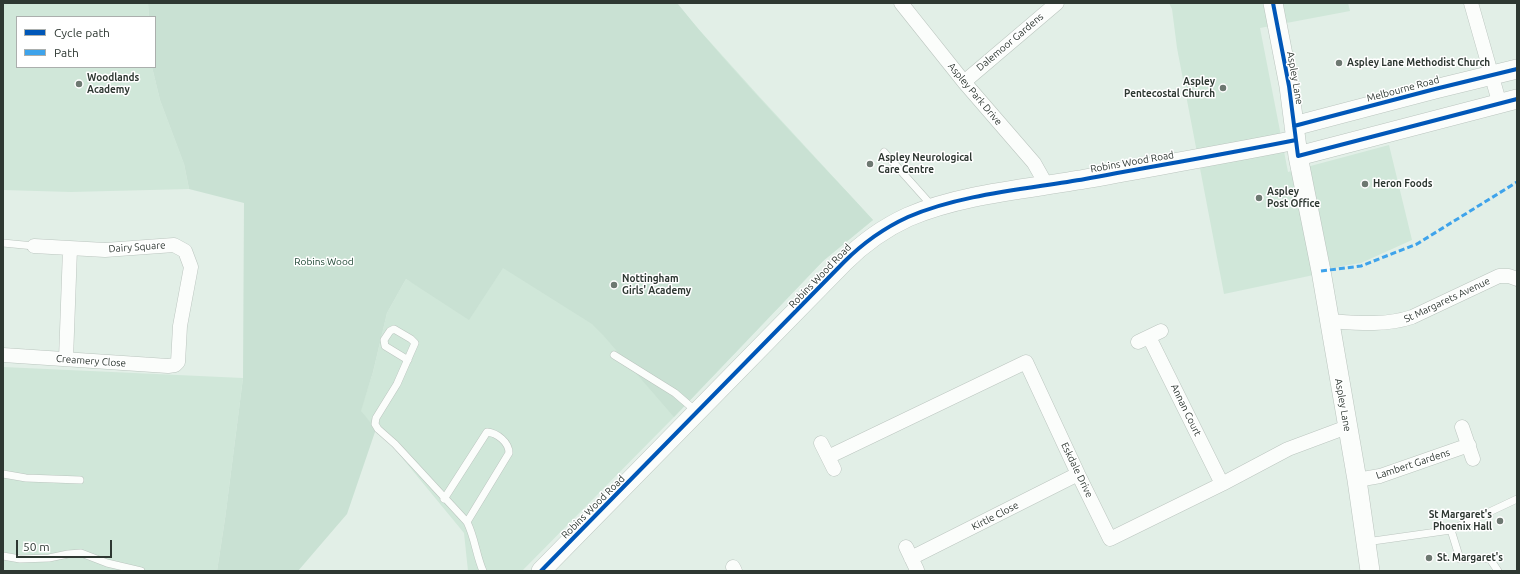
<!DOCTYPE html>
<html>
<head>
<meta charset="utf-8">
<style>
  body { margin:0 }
  #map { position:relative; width:1520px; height:574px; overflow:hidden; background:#e2efe7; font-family:Ubuntu,sans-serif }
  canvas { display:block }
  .frame { position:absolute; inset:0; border:4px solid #2e3832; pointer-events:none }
  .legend { position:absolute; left:16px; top:16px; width:140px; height:52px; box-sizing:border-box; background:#fff; border:1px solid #abafad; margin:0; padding:5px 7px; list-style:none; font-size:12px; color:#2e3832 }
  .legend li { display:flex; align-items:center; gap:8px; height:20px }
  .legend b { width:20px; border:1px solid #abafad }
  .scale { position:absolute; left:16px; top:540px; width:96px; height:18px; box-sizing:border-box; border:2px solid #2e3832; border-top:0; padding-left:5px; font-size:12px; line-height:14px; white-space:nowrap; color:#2e3832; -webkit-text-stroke:3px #fff; paint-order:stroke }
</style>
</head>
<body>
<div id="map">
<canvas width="1520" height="574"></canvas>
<div class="frame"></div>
<ul class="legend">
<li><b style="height:5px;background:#0057b8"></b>Cycle path</li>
<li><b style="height:5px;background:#3ea3eb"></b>Path</li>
</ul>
<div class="scale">50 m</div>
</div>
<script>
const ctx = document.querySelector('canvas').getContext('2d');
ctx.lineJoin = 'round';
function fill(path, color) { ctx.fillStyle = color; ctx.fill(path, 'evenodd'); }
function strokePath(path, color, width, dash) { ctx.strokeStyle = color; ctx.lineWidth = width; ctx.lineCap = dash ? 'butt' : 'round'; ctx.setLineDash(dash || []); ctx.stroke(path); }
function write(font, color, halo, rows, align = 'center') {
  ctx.font = font + ' Ubuntu,sans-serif'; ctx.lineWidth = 3; ctx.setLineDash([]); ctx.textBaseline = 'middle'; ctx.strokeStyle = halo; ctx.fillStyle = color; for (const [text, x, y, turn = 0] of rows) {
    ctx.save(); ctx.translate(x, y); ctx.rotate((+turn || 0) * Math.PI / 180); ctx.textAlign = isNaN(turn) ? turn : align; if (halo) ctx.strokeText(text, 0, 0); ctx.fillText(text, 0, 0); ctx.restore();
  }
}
const built = new Path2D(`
  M 3,3 L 148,3 L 149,17 L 17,17 L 17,67 L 152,67 L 160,100 L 184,164 L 189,189 L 71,192 L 3,190 Z
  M 677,3 L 694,24 L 756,93 L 873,220 L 823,261 L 674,417 L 522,571 L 468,571 L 464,533 L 394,448 L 360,412 L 373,372 L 387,313 L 406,279 L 427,291 Z
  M 1169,3 L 1348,3 L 1350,11 L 1260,28 L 1288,172 L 1389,145 L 1412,240 L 1361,263 L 1342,266 L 1309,276 L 1224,294 L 1177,48 L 1172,9 Z
  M 3,367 L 243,378 L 225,519 L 217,571 L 3,571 Z`);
const green = new Path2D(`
  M 148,3 L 677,3 C 738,79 807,148 873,220 L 823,261 L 674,417 L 603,335 L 592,324 L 503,268 L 469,320 L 406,279 L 387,313 L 373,372 L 361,411 L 376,429 L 347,514 L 298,571 L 217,571 L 225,519 L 243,378 L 244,203 L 189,189 L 184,164 L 160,100 L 152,67 L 155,67 L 155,17 L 149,17 Z`);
const lane = new Path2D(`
  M 884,152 L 933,207
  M 3,243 L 34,246
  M 614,355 L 675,393 L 697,412
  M 408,360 L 385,346 L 384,340 L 390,331 L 394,329 L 411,339 L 415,343 L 397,384 L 376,418 L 375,424 L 378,429 L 395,444 L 467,522 C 475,538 476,555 483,571
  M 3,474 L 26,478 L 80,480
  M 444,499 L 487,432 C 497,433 509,442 509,453 L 467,522
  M 1451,530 L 1517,499
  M 1366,542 L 1451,530 L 1460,559 L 1480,558 L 1490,559 L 1498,571
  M 3,556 L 20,559 L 49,558 L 68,554 L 81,553 L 107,563 L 141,571`);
const street = new Path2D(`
  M 901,3 L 964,82 L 1034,163 L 1043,179 L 1042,186
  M 1471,3 L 1500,105
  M 964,82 L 1057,3
  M 1329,321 C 1357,323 1385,326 1412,317 L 1499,276 L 1509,276 L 1517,279
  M 1149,337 L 1222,484
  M 1138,342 L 1161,331
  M 3,355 L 168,366 L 175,365 L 178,362 L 180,326 L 191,267 L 185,251 L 174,245 L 105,250 L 34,246
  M 66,359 L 70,249
  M 1462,427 L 1473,459
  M 821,443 L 834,469
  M 828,457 L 1026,362 L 1078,474 L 1110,539 L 1222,484 L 1288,449 L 1347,427
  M 1357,480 L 1380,476 L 1469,445
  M 906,547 L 917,570
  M 911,558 L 1078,474
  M 733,567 L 735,571`);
const secondary = new Path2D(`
  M 1273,3 L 1289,86 L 1298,156 L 1321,271 L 1357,480 L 1370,571
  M 1294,126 L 1435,89 L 1517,69
  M 1298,156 L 1517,99
  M 541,571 L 844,262 C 862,244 884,228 908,217 C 961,194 1028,189 1085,179 C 1155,166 1226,154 1296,140`);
const quiet = new Path2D(`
  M 1321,271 L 1361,266 L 1417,244 L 1517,182`);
const cycleway = new Path2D(`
  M 1273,3 L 1289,86 L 1298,156 L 1517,99
  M 1294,126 L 1435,89 L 1517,69
  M 541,571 L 844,262 C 862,244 884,228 908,217 C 961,194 1028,189 1085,179 C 1155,166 1226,154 1296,140`);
const markers = [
  [1339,63,4,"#6d7871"],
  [79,84,4,"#6d7871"],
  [1223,88,4,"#6d7871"],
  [870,164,4,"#6d7871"],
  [1365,184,4,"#6d7871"],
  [1259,198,4,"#6d7871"],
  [614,285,4,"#6d7871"],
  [1500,521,4,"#6d7871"],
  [1429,558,4,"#6d7871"]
];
const streetNames = [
  ["Dalemoor Gardens",1010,42,-40],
  ["Aspley Lane",1295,78,80],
  ["Melbourne Road",1403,89,-15],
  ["Aspley Park Drive",975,94,50],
  ["Robins Wood Road",1132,162,-10],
  ["Dairy Square",137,247,-4],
  ["Robins Wood Road",820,276,-46],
  ["St Margarets Avenue",1447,300,-25],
  ["Creamery Close",91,361,4],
  ["Aspley Lane",1343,405,80],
  ["Annan Court",1186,410,64],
  ["Lambert Gardens",1413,464,-18],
  ["Eskdale Drive",1077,470,64],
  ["Robins Wood Road",593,507,-45],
  ["Kirtle Close",995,516,-27]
];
const poiNames = [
  ["Aspley Lane Methodist Church",1347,63],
  ["Woodlands",87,78],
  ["Academy",87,90],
  ["Aspley",1215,82,"right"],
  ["Pentecostal Church",1215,94,"right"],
  ["Aspley Neurological",878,158],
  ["Care Centre",878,170],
  ["Heron Foods",1373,184],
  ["Aspley",1267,192],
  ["Post Office",1267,204],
  ["Nottingham",622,279],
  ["Girls' Academy",622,291],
  ["St Margaret's",1492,515,"right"],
  ["Phoenix Hall",1492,527,"right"],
  ["St. Margaret's",1437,558]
];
const parkNames = [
  ["Robins Wood",324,262]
];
fill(built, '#d0e7d9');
fill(green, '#c9e1d3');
strokePath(lane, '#bbc5bf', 8);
strokePath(street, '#bbc5bf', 15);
strokePath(secondary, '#bbc5bf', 20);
strokePath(lane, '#fbfdfb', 7);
strokePath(street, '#fbfdfb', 14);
strokePath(secondary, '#fbfdfb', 19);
strokePath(quiet, '#3ea3eb', 3, [6, 3]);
strokePath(cycleway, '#0057b8', 4);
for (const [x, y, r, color] of markers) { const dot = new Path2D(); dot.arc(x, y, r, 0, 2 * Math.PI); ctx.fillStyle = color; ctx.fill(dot); strokePath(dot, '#fff', 1.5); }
write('10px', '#2e3832', '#fff', streetNames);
write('bold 10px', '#2e3832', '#fff', poiNames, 'left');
write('10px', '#133d29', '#fff', parkNames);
</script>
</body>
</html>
